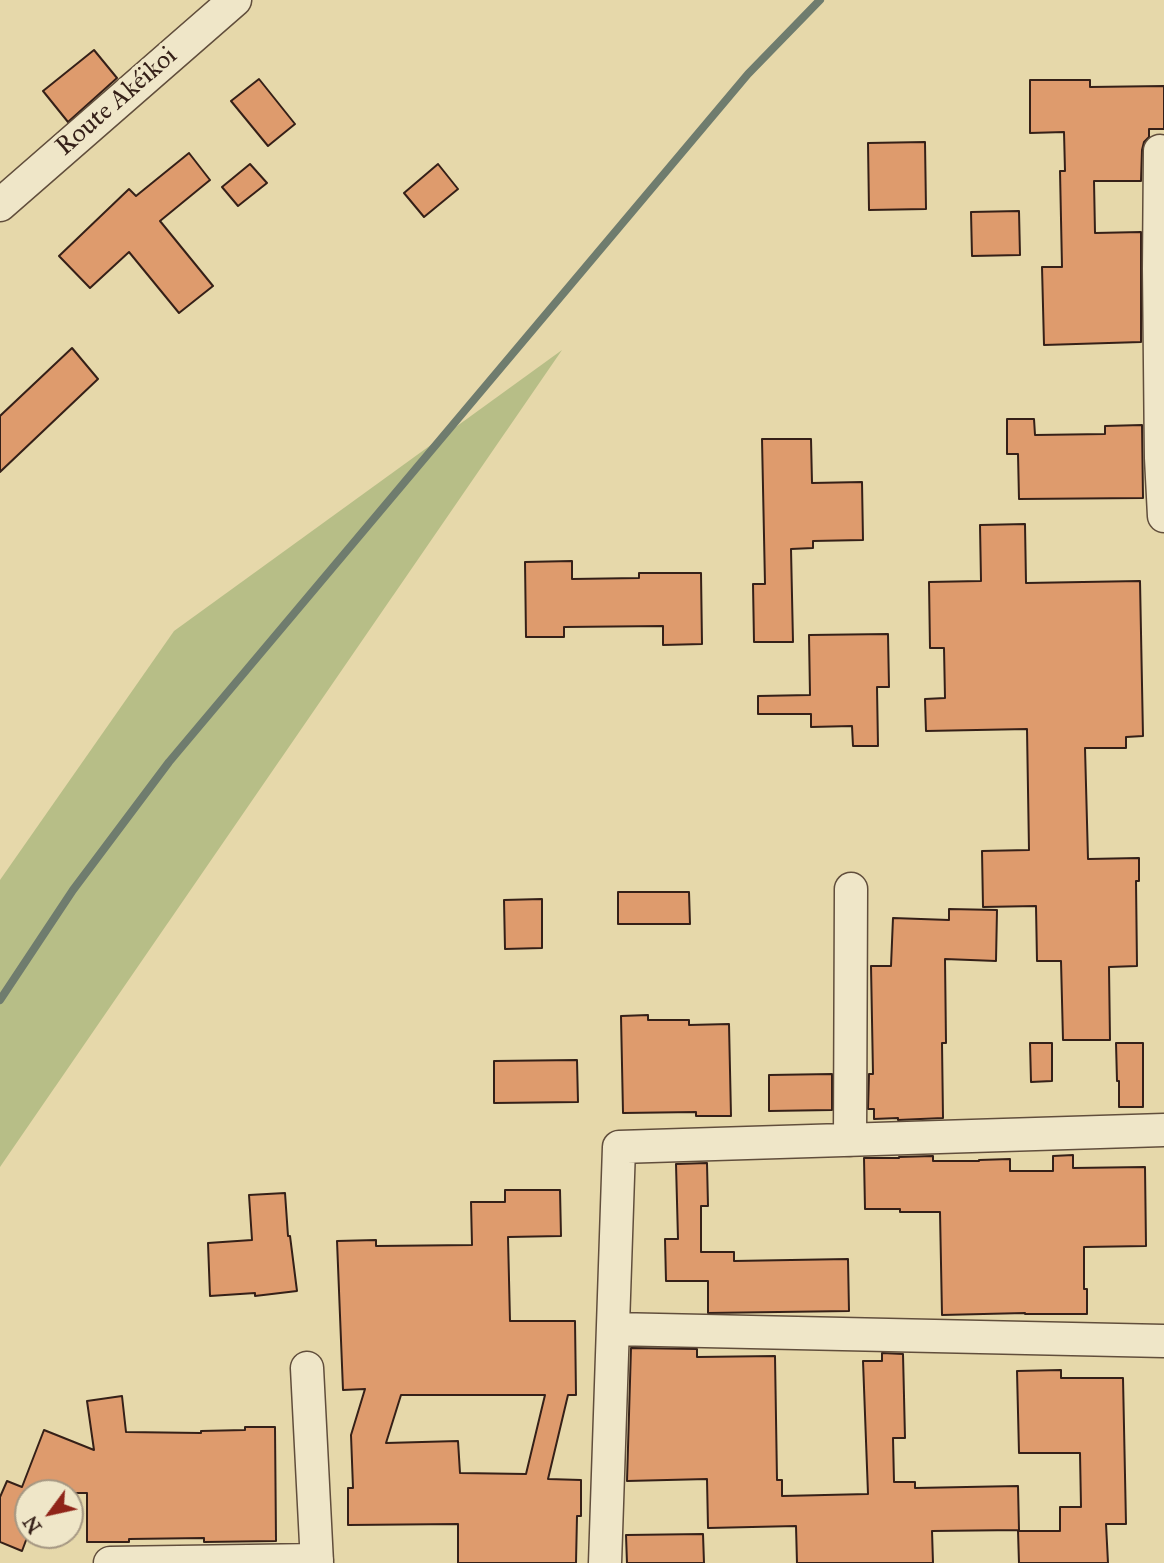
<!DOCTYPE html>
<html>
<head>
<meta charset="utf-8">
<style>
  body { margin:0 }
  #map { position:relative; width:1164px; height:1563px; overflow:hidden; background:#e6d8aa; font-family:"IM FELL Great Primer",serif }
  canvas { display:block }
  .north { position:absolute; left:14px; top:1479px; width:70px; height:70px; box-sizing:border-box; background:#efe6c8; border:2px solid #a59782; border-radius:50%; rotate:237deg; font-size:19px; font-weight:700; line-height:28px; text-align:center; color:#352018 }
  .north::after { content:''; display:block; margin:auto; width:24px; height:32px; background:#8f2418; clip-path:polygon(50% 0,100% 100%,50% 72%,0 100%) }
</style>
</head>
<body>
<div id="map">
<canvas width="1164" height="1563"></canvas>
<div class="north">N</div>
</div>
<script>
const ctx = document.querySelector('canvas').getContext('2d');
ctx.lineJoin = 'round';
function fill(path, color) { ctx.fillStyle = color; ctx.fill(path, 'evenodd'); }
function strokePath(path, color, width, dash) { ctx.strokeStyle = color; ctx.lineWidth = width; ctx.lineCap = dash ? 'butt' : 'round'; ctx.setLineDash(dash || []); ctx.stroke(path); }
function write(font, color, halo, rows, align = 'center') {
  ctx.font = font + ' "IM FELL Great Primer",serif'; ctx.lineWidth = 7; ctx.setLineDash([]); ctx.textBaseline = 'middle'; ctx.strokeStyle = halo; ctx.fillStyle = color; for (const [text, x, y, turn = 0] of rows) {
    ctx.save(); ctx.translate(x, y); ctx.rotate((+turn || 0) * Math.PI / 180); ctx.textAlign = isNaN(turn) ? turn : align; if (halo) ctx.strokeText(text, 0, 0); ctx.fillText(text, 0, 0); ctx.restore();
  }
}
const green = new Path2D(`
  M 562,350 L 0,1167 L 0,880 L 174,631 Z`);
const stream = new Path2D(`
  M 0,1000 L 73,890 L 169,762 L 748,74 L 820,0`);
const building = new Path2D(`
  M 94,50 L 117,78 L 68,122 L 43,91 Z
  M 259,79 L 295,124 L 268,146 L 231,101 Z
  M 1030,80 L 1090,80 L 1090,87 L 1164,86 L 1164,129 L 1149,129 L 1149,137 L 1144,142 L 1142,150 L 1141,181 L 1094,181 L 1095,233 L 1141,232 L 1141,342 L 1044,345 L 1042,267 L 1062,267 L 1060,171 L 1065,171 L 1064,132 L 1030,133 Z
  M 925,142 L 926,209 L 869,210 L 868,143 Z
  M 189,153 L 210,180 L 160,221 L 213,286 L 179,313 L 129,252 L 90,288 L 59,256 L 129,189 L 136,196 Z
  M 250,164 L 267,183 L 238,206 L 222,187 Z
  M 438,164 L 458,189 L 424,217 L 404,193 Z
  M 1019,211 L 1020,255 L 972,256 L 971,212 Z
  M 72,348 L 98,379 L 0,472 L 0,416 Z
  M 1007,419 L 1034,419 L 1035,435 L 1105,434 L 1105,426 L 1142,425 L 1143,498 L 1019,499 L 1018,454 L 1007,454 Z
  M 762,439 L 811,439 L 812,483 L 862,482 L 863,540 L 813,541 L 813,548 L 791,549 L 793,642 L 754,642 L 753,584 L 765,584 Z
  M 1025,524 L 1026,583 L 1140,581 L 1143,736 L 1126,737 L 1126,748 L 1085,748 L 1088,859 L 1139,858 L 1139,881 L 1136,881 L 1137,966 L 1109,967 L 1110,1040 L 1063,1040 L 1061,961 L 1037,961 L 1036,906 L 983,907 L 982,851 L 1029,850 L 1027,729 L 926,731 L 925,699 L 945,698 L 944,648 L 930,648 L 929,582 L 981,581 L 980,525 Z
  M 572,561 L 572,579 L 639,578 L 639,573 L 701,573 L 702,644 L 663,645 L 663,626 L 564,627 L 564,637 L 526,637 L 525,562 Z
  M 888,634 L 889,687 L 877,687 L 878,746 L 853,746 L 852,726 L 811,727 L 811,714 L 758,714 L 758,696 L 810,695 L 809,635 Z
  M 618,892 L 689,892 L 690,924 L 618,924 Z
  M 542,899 L 542,948 L 505,949 L 504,900 Z
  M 949,909 L 997,910 L 996,961 L 945,959 L 946,1043 L 942,1043 L 943,1118 L 898,1120 L 898,1118 L 874,1119 L 874,1109 L 868,1109 L 869,1074 L 873,1074 L 871,966 L 891,966 L 893,918 L 949,920 Z
  M 648,1015 L 648,1020 L 689,1020 L 689,1025 L 729,1024 L 731,1116 L 696,1116 L 696,1112 L 623,1113 L 621,1016 Z
  M 1030,1043 L 1052,1043 L 1052,1081 L 1031,1082 Z
  M 1116,1043 L 1143,1043 L 1143,1107 L 1119,1107 L 1119,1081 L 1117,1081 Z
  M 577,1060 L 578,1102 L 494,1103 L 494,1061 Z
  M 832,1074 L 832,1110 L 769,1111 L 769,1075 Z
  M 1073,1155 L 1073,1168 L 1145,1167 L 1146,1246 L 1084,1247 L 1084,1289 L 1087,1289 L 1087,1314 L 1025,1314 L 1025,1313 L 942,1315 L 940,1212 L 900,1212 L 900,1209 L 865,1209 L 864,1158 L 899,1158 L 899,1157 L 933,1156 L 933,1161 L 979,1161 L 979,1160 L 1010,1159 L 1010,1171 L 1053,1171 L 1053,1156 Z
  M 707,1163 L 708,1206 L 701,1206 L 701,1252 L 734,1252 L 734,1261 L 848,1259 L 849,1311 L 708,1313 L 708,1281 L 666,1281 L 665,1239 L 678,1239 L 676,1164 Z
  M 505,1190 L 560,1190 L 561,1236 L 508,1237 L 510,1321 L 575,1321 L 576,1395 L 568,1395 L 548,1479 L 581,1480 L 581,1516 L 577,1516 L 576,1563 L 458,1563 L 458,1524 L 348,1525 L 348,1488 L 353,1488 L 351,1435 L 365,1389 L 343,1390 L 337,1241 L 376,1240 L 376,1246 L 472,1245 L 471,1202 L 505,1202 ZM 401,1395 L 545,1395 L 526,1474 L 460,1473 L 458,1441 L 386,1443 Z
  M 285,1193 L 288,1236 L 290,1236 L 297,1291 L 255,1296 L 255,1293 L 210,1296 L 208,1243 L 252,1240 L 249,1195 Z
  M 631,1348 L 697,1349 L 697,1357 L 775,1356 L 777,1480 L 782,1480 L 782,1496 L 868,1494 L 863,1361 L 882,1361 L 882,1353 L 903,1354 L 905,1438 L 893,1438 L 894,1482 L 915,1482 L 915,1488 L 1018,1486 L 1019,1530 L 932,1531 L 933,1563 L 797,1563 L 796,1526 L 708,1528 L 707,1479 L 627,1481 Z
  M 1061,1370 L 1061,1378 L 1123,1378 L 1126,1524 L 1106,1524 L 1108,1563 L 1019,1563 L 1018,1531 L 1060,1531 L 1060,1507 L 1081,1507 L 1080,1453 L 1019,1453 L 1017,1371 Z
  M 122,1396 L 126,1432 L 201,1433 L 201,1431 L 245,1430 L 245,1427 L 275,1427 L 276,1541 L 204,1542 L 204,1538 L 129,1539 L 129,1542 L 87,1542 L 87,1493 L 28,1493 L 28,1535 L 22,1551 L 0,1542 L 0,1497 L 7,1481 L 22,1487 L 44,1430 L 94,1450 L 87,1401 Z
  M 703,1534 L 704,1563 L 627,1563 L 626,1535 Z`);
const minor = new Path2D(`
  M 1160,151 L 1159,269 L 1161,458 L 1164,516
  M 0,205 L 235,0
  M 850,1140 L 851,889
  M 613,1329 L 1164,1341
  M 307,1368 L 317,1563
  M 110,1563 L 317,1560
  M 605,1563 L 619,1147 L 1164,1130`);
const streetNames = [
  ["Route Akéikoi",117,102,-41]
];
fill(green, '#b7be87');
strokePath(stream, '#6f7c6e', 8);
fill(building, '#de9b6d');
strokePath(building, '#352018', 2);
strokePath(minor, '#614e3c', 35);
strokePath(minor, '#efe6c8', 32);
write('26px', '#352018', '#efe6c8', streetNames);
</script>
</body>
</html>
